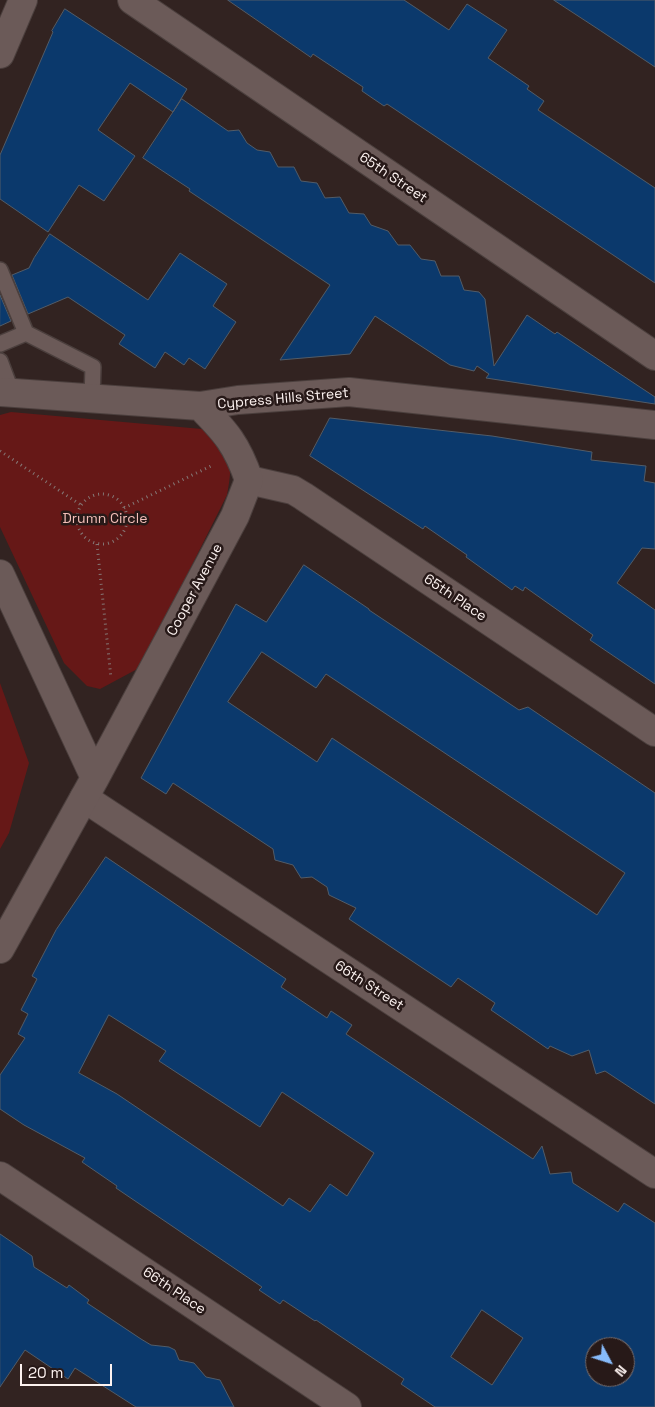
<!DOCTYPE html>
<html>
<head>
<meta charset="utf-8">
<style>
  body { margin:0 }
  #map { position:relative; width:655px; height:1407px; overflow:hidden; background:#322321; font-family:"Space Grotesk",sans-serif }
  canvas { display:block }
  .north { position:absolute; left:585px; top:1337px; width:50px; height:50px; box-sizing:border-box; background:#271918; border:1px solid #7c706e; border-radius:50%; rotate:130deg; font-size:14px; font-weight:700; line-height:20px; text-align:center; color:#fcf2f0 }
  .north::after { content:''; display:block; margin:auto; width:18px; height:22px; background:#87bbfb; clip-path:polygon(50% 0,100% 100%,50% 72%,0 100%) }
  .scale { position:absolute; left:20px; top:1364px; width:92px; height:22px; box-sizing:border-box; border:2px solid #fcf2f0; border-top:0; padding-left:6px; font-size:15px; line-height:18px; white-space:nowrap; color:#fcf2f0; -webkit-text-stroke:4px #271918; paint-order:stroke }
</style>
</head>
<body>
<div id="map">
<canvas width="655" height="1407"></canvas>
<div class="north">N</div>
<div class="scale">20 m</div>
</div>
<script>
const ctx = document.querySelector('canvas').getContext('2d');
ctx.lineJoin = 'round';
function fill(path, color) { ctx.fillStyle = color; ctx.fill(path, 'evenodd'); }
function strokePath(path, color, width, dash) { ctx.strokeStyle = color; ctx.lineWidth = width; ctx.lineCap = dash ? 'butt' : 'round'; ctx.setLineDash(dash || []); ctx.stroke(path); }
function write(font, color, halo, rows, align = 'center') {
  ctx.font = font + ' "Space Grotesk",sans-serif'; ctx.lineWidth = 5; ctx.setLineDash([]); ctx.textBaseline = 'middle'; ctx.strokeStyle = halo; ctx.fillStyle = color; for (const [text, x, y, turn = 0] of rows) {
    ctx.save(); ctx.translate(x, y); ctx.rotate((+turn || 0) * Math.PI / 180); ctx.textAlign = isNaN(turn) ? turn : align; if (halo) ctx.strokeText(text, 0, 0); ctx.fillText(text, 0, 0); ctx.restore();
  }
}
const green = new Path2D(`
  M 11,412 L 202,429 C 231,451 234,460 227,495 L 141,667 L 100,689 L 87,686 L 64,663 L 0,527 L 0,415 Z
  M 0,683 L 29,763 L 9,833 L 0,849 Z`);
const building = new Path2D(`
  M 228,0 L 404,0 L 449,30 L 467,4 L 507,30 L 488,58 L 529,86 L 527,89 L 544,101 L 538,110 L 655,188 L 655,283 L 387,104 L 384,106 L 362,91 L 363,87 L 313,54 L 311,57 Z
  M 554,0 L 655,0 L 655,67 L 601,31 Z
  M 65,9 L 187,89 L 173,112 L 130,83 L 98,130 L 135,156 L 104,201 L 79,185 L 48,232 L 0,199 L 0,155 L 53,32 L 52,31 Z
  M 182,99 L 228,131 L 239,130 L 247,143 L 257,150 L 270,152 L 278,167 L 294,167 L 301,181 L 317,183 L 325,198 L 340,197 L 349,213 L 364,214 L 371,225 L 388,231 L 398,245 L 410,245 L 421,259 L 435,261 L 441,276 L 459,276 L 464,290 L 479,292 L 485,299 L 494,366 L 527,315 L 555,334 L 557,332 L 655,397 L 655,404 L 486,378 L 489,374 L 477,366 L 474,371 L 450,365 L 375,316 L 350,354 L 280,360 L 330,285 L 189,191 L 190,189 L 143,158 Z
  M 50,234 L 148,300 L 180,253 L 227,284 L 213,306 L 236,322 L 205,369 L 189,358 L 184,365 L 165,352 L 155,368 L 119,344 L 125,335 L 68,297 L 28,314 L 12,275 L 29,268 L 34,258 Z
  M 0,295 L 11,321 L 0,326 Z
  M 330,418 L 492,436 L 592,452 L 591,460 L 646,466 L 644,481 L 655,483 L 655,549 L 642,548 L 617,583 L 655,610 L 655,684 L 590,640 L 593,635 L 525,587 L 523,591 L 515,586 L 512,590 L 466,557 L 467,555 L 425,526 L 423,529 L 310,456 Z
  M 304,565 L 369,609 L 369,610 L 519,710 L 528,707 L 655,793 L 655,1104 L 605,1071 L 596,1074 L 589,1050 L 572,1056 L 550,1046 L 548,1049 L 491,1010 L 495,1003 L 458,978 L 451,987 L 349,919 L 356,908 L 329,895 L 327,887 L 312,877 L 301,878 L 293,865 L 275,860 L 273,849 L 173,783 L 166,794 L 141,778 L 236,604 L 266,622 ZM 262,652 L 316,688 L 326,674 L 625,873 L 597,915 L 332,738 L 317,762 L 228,702 Z
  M 106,857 L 286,979 L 281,987 L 327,1018 L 331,1011 L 352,1025 L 346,1034 L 533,1159 L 542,1146 L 550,1174 L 571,1172 L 573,1183 L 618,1212 L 624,1203 L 655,1223 L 655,1407 L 435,1407 L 401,1384 L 404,1379 L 316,1320 L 315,1321 L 283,1300 L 280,1304 L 259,1290 L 262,1287 L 116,1188 L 117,1186 L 82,1162 L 85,1158 L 24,1125 L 0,1109 L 0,1075 L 25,1038 L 18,1034 L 28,1014 L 21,1010 L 37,979 L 32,976 L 56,930 ZM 109,1015 L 166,1051 L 159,1061 L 260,1127 L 282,1092 L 374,1153 L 347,1196 L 330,1184 L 310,1212 L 289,1198 L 283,1206 L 117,1094 L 79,1073 ZM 482,1310 L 523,1338 L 492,1385 L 451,1357 ZM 595,1347 L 625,1347 L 625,1377 L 595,1377 Z
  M 0,1234 L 32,1256 L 34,1267 L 67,1288 L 69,1285 L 89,1300 L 87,1303 L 141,1339 L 151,1345 L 169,1347 L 175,1350 L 179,1360 L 194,1363 L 206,1377 L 220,1380 L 234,1407 L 136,1407 L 75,1368 L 68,1379 L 25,1350 L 0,1387 Z`);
const path = new Path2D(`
  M 0,451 L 81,505
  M77 519a25 25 0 1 1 50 0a25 25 0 1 1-50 0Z
  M 124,508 L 211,466
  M 97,544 L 111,678`);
const lane = new Path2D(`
  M 0,270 L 26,333 L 93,367 L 92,398
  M 0,344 L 26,333
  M 0,361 L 12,393`);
const street = new Path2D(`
  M 132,0 L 655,356
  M 249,480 L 293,490 L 303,496 L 655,732
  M 84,798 L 655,1174
  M 0,1176 L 347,1407`);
const secondary = new Path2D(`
  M 0,54 L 23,0
  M 0,392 L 200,406 L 238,400 L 349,392 L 655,425
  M 0,574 L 95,778
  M 0,949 L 95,778 L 235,516 L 249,480 C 237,445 226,432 200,406`);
const streetNames = [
  ["65th Street",393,178,34],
  ["Cypress Hills Street",283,399,-5],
  ["Cooper Avenue",195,590,-62],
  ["65th Place",455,598,34],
  ["66th Street",369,986,33],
  ["66th Place",174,1291,34]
];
const parkNames = [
  ["Drumn Circle",105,519]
];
fill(green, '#661817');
fill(building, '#0b396c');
strokePath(building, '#525c68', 1);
strokePath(lane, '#4b3f3d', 18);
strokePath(street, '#4b3f3d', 30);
strokePath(secondary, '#4b3f3d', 30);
strokePath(path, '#857876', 3, [1, 4]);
strokePath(lane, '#6b5a58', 15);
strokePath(street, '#6b5a58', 28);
strokePath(secondary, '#6b5a58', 28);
write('14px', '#fcf2f0', '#271918', streetNames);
write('14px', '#f4bfb9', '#271918', parkNames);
</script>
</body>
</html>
